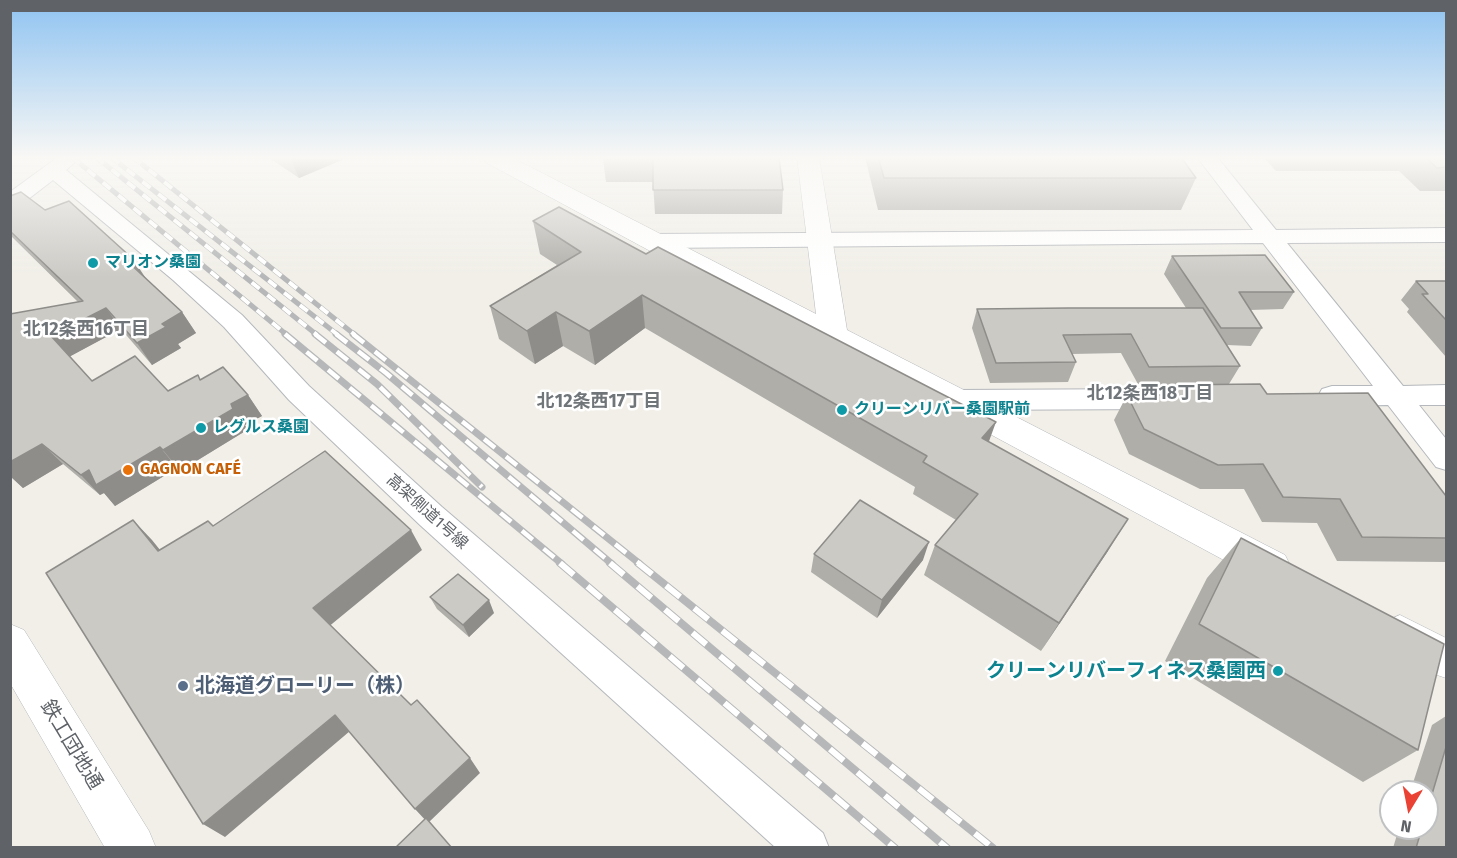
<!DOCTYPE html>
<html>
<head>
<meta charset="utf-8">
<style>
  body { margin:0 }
  #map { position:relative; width:1457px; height:858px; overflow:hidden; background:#f1efe8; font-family:"Fira Sans",sans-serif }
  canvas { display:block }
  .frame { position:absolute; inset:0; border:12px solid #5f6368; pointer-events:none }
  .north { position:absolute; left:1379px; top:780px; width:60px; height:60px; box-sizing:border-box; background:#fff; border:2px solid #bfc1c3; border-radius:50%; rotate:190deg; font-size:16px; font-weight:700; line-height:24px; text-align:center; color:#5f6368 }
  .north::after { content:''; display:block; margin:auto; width:21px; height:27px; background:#ea4335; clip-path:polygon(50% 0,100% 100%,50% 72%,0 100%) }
</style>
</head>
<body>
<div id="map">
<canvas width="1457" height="858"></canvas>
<div class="frame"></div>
<div class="north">N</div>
</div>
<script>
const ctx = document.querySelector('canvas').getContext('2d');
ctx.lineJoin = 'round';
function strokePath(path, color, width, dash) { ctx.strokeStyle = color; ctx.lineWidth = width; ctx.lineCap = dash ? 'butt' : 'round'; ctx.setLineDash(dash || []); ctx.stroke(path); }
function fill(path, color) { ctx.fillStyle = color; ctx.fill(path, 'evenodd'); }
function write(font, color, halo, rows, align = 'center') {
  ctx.font = font + ' "Fira Sans","Noto Sans JP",sans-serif'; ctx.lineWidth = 5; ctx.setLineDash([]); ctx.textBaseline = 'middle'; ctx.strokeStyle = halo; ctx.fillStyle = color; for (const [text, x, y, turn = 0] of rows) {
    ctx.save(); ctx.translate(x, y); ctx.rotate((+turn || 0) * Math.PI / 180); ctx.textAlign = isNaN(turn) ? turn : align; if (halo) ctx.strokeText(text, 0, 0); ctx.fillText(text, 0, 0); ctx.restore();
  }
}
const minor = new Path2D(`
  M 58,157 L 81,157 L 66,170 L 242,315 L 309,386 L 442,507 L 823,833 L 829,848 L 776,848 L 420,525 L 289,400 L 224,327 L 173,280 L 53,180 L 18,207 L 10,208 L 10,192 Z
  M 1197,157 L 1217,157 L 1276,230 L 1446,228 L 1446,242 L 1287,243 L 1403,386 L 1446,385 L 1446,405 L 1419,405 L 1446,439 L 1446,470 L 1436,467 L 1388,405 L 1332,406 L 1322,403 L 1318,396 L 1322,389 L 1332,386 L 1373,386 L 1263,243 L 653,248 L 645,246 L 642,241 L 645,236 L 653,234 L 1253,230 Z
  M 1163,389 L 1173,392 L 1177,399 L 1173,406 L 1163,409 L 955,410 L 945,407 L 941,400 L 945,393 L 955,390 Z`);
const tertiary = new Path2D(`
  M 482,157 L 511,157 L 816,314 L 797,157 L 819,157 L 847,330 L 1285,555 L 1291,567 L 1285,579 L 1272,583 L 1259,579 L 485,162 Z
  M 1400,615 L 1446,638 L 1446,678 L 1431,673 L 1386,647 L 1380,634 L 1386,621 Z
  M 10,624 L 24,630 L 149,831 L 156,848 L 105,848 L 10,683 Z`);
const railFar2 = new Path2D(`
  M 72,157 L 287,335
  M 96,157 L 317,335
  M 111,157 L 338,335
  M 133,157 L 355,335`);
const railFar1 = new Path2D(`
  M 285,334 L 562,564
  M 315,334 L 377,384 L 482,487
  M 336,334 L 386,373 L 612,564
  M 353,334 L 640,564`);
const rail = new Path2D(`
  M 560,563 L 895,848
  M 610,563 L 947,848
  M 638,563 L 993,848`);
const wall = new Path2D(`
  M 268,157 L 349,157 L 299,178 Z
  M 779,157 L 783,190 L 782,214 L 655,214 L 653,182 L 606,182 L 603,159 Z
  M 865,157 L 1181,157 L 1196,178 L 1181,210 L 878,210 Z
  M 1263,157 L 1446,157 L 1446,191 L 1420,191 L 1399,171 L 1276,171 Z
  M 10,196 L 45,210 L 146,279 L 182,312 L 196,333 L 178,344 L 181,348 L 152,365 L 121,329 L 70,356 L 92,381 L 168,391 L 200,379 L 248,395 L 262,416 L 245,425 L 247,430 L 180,471 L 177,468 L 115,506 L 104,493 L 100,495 L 63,464 L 23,488 L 10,476 L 10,314 L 78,302 L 10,235 Z
  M 533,221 L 989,442 L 1108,551 L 1041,651 L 924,575 L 935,545 L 956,520 L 913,494 L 915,487 L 645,328 L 595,365 L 563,346 L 535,364 L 499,339 L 490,306 L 557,265 L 540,254 Z
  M 1172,256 L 1294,292 L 1283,309 L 1250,310 L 1262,328 L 1251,346 L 1227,345 L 1240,366 L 1229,384 L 1267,394 L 1446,496 L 1446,562 L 1337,561 L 1317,523 L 1262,522 L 1244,489 L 1200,489 L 1129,454 L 1114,420 L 1127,395 L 1161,395 L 1166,386 L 1139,386 L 1121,353 L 1072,354 L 1076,362 L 1068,382 L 990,383 L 972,328 L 977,309 L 1186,308 L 1164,274 Z
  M 1416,281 L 1446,281 L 1446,357 L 1407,312 L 1409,309 L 1401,300 Z
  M 1241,538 L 1418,750 L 1363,782 L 1165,661 L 1207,578 Z
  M 814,554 L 923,560 L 877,618 L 811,572 Z
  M 430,597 L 494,613 L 469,637 L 437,609 Z
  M 1446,716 L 1446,848 L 1393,848 L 1399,828 L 1427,828 L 1427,792 L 1410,792 L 1432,725 Z`);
const shadedWall = new Path2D(`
  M 297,157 L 349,157 L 299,178 L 291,159 Z
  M 133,259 L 147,280 L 127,261 Z
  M 642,295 L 645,328 L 595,365 L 589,331 Z
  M 106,308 L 121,329 L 69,357 L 51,336 Z
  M 182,312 L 196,333 L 178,344 L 181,348 L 152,365 L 137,343 L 162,324 Z
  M 556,312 L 563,346 L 535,364 L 527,331 Z
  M 248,395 L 262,416 L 245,425 L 247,430 L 180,471 L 163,450 L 231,404 Z
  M 996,422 L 984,455 L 982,438 Z
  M 42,444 L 63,464 L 23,488 L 10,476 L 10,462 Z
  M 160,447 L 177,468 L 115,506 L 104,493 L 100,495 L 81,475 L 89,470 Z
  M 1128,519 L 1108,551 L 1041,651 L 1059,623 Z
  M 133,520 L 152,540 L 177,571 L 158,551 Z
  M 411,530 L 422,550 L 327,628 L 313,608 Z
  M 929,542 L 923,560 L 877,618 L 882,600 Z
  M 489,600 L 494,613 L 469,637 L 463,625 Z
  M 335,715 L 350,731 L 225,837 L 203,824 Z
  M 470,758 L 480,773 L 428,823 L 415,809 Z`);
const building = new Path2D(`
  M 603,157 L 779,157 L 783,190 L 653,190 L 653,159 L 603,159 Z
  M 878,157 L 1181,157 L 1196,178 L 884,178 Z
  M 1425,157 L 1446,157 L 1446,167 L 1437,168 Z
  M 21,192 L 45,210 L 69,201 L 133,259 L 127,261 L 182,312 L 162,324 L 166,327 L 137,343 L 106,308 L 51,336 L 92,381 L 135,356 L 168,391 L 198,375 L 200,380 L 223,367 L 248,395 L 231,404 L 233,409 L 163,450 L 160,447 L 96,485 L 89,470 L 81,475 L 42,444 L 10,462 L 10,314 L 83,301 L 10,231 L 10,196 Z
  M 559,207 L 646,254 L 658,247 L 996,422 L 982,438 L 1128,519 L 1059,623 L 935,545 L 978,494 L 923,462 L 927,456 L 642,295 L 589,331 L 556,312 L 527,331 L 490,306 L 581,252 L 533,221 Z
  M 1265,255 L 1294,292 L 1239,292 L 1262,328 L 1221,328 L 1172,256 Z
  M 1416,281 L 1446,281 L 1446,320 L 1422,294 L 1428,294 Z
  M 1068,308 L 1203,308 L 1240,366 L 1149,367 L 1131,334 L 1063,335 L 1076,362 L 996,363 L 977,309 Z
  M 1260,384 L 1267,394 L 1368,393 L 1446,496 L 1446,538 L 1362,537 L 1340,499 L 1283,497 L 1263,464 L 1218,465 L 1144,429 L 1127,395 L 1172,395 L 1167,385 Z
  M 325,451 L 411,530 L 313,608 L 411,705 L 417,700 L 470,758 L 415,809 L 335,715 L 203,824 L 46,573 L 133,520 L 158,551 L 208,521 L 213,526 Z
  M 860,500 L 929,542 L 882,600 L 814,554 Z
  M 1241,538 L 1444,644 L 1418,750 L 1199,624 Z
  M 458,574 L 489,600 L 463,625 L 430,597 Z
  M 1446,747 L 1446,848 L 1416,848 L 1422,828 L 1427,828 L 1427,811 Z
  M 426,818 L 452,848 L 395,848 Z`);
const markers = [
  [93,263,6,"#0f9aa8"],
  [842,410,6,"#0f9aa8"],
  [201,428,6,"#0f9aa8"],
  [128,470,6,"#e8710a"],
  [1278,671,6,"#0f9aa8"],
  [183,686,6,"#5c6f8a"]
];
const cultureNames = [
  ["マリオン桑園",105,263],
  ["クリーンリバー桑園駅前",854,410],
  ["レグルス桑園",213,428]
];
const foodNames = [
  ["GAGNON CAFÉ",140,470]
];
const streetNames = [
  ["高架側道1号線",427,512,42]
];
const neighbourhoodNames = [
  ["北12条西16丁目",86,330],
  ["北12条西18丁目",1150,394],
  ["北12条西17丁目",599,402]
];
const nearCulturenames = [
  ["クリーンリバーフィネス桑園西",1266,671]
];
const nearServicenames = [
  ["北海道グローリー（株）",195,686]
];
const nearStreetnames = [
  ["鉄工団地通",71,745,59]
];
strokePath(minor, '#b5b8bc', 2);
strokePath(tertiary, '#b5b8bc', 1);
fill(minor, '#fff');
fill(tertiary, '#fff');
strokePath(railFar2, '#b6b7b8', 5);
strokePath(railFar1, '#b6b7b8', 7);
strokePath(rail, '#b6b7b8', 8);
strokePath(railFar2, '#fff', 4, [10]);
strokePath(railFar1, '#fff', 4.5, [14]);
strokePath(rail, '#fff', 6, [18]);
fill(wall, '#afaea9');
fill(shadedWall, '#8f8d8a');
fill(building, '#cccac5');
strokePath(building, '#8f8d8a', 1.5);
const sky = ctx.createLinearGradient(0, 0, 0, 277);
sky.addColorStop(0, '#8fc3f1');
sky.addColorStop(0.57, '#f9f8f5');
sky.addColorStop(1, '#f9f8f500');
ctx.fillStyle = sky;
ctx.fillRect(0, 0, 1457, 277);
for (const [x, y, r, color] of markers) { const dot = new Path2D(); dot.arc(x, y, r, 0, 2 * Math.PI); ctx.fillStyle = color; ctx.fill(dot); strokePath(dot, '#fff', 2); }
write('bold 16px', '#0d838f', '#fff', cultureNames, 'left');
write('bold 16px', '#c56008', '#fff', foodNames, 'left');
write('16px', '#5f6368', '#fff', streetNames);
write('bold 18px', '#70757a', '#fff', neighbourhoodNames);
write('bold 20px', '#0d838f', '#fff', nearCulturenames, 'right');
write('bold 20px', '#4e5e75', '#fff', nearServicenames, 'left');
write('20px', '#5f6368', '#fff', nearStreetnames);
</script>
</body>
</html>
